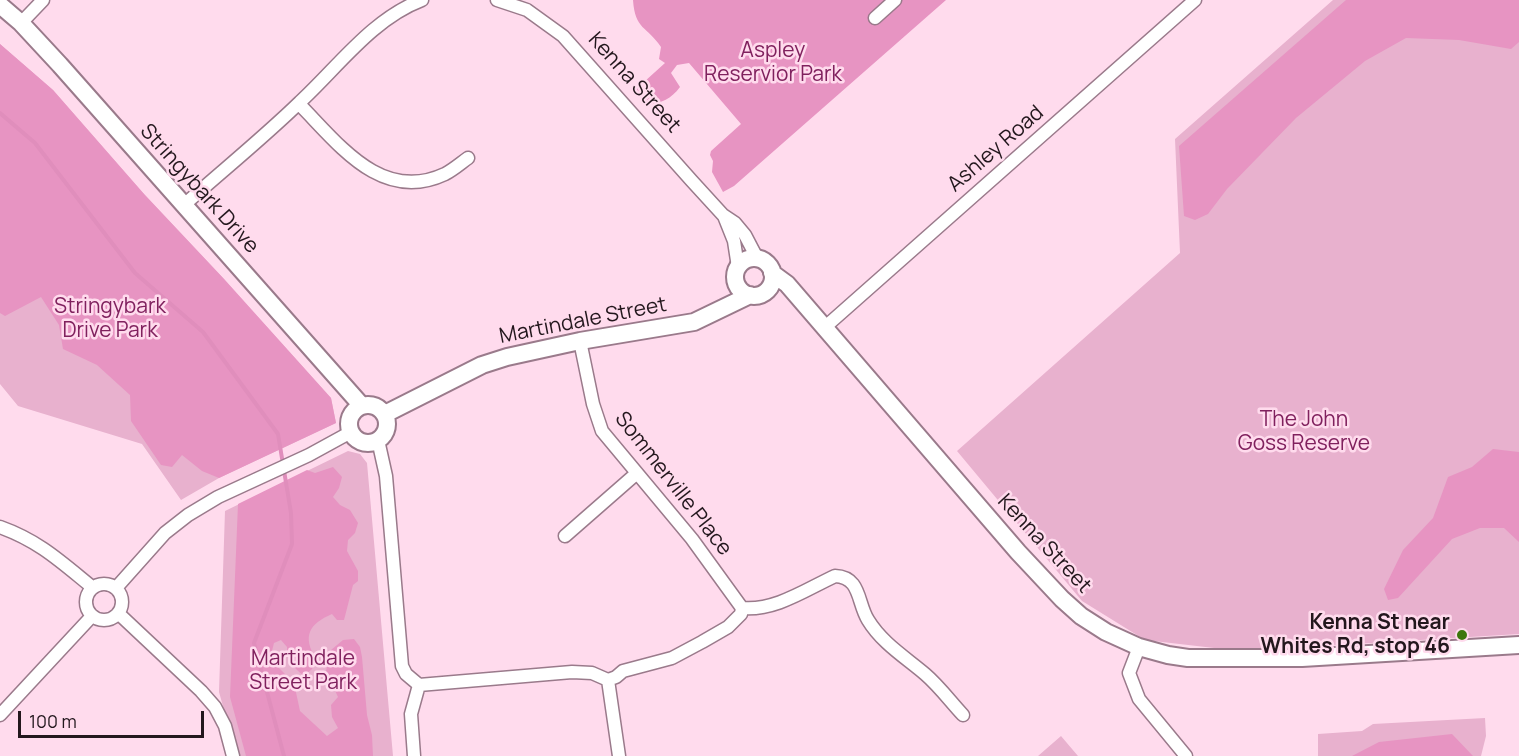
<!DOCTYPE html>
<html>
<head>
<meta charset="utf-8">
<style>
  body { margin:0 }
  #map { position:relative; width:1519px; height:756px; overflow:hidden; background:#ffdbed; font-family:Manrope,sans-serif }
  canvas { display:block }
  .scale { position:absolute; left:18px; top:711px; width:186px; height:27px; box-sizing:border-box; border:3px solid #23171d; border-top:0; padding-left:8px; font-size:18px; line-height:21px; white-space:nowrap; color:#23171d; -webkit-text-stroke:4px #ffdbed; paint-order:stroke }
</style>
</head>
<body>
<div id="map">
<canvas width="1519" height="756"></canvas>
<div class="scale">100 m</div>
</div>
<script>
const ctx = document.querySelector('canvas').getContext('2d');
ctx.lineJoin = 'round';
function fill(path, color) { ctx.fillStyle = color; ctx.fill(path, 'evenodd'); }
function strokePath(path, color, width, dash) { ctx.strokeStyle = color; ctx.lineWidth = width; ctx.lineCap = dash ? 'butt' : 'round'; ctx.setLineDash(dash || []); ctx.stroke(path); }
function write(font, color, halo, rows, align = 'center') {
  ctx.font = font + ' Manrope,sans-serif'; ctx.lineWidth = 5; ctx.setLineDash([]); ctx.textBaseline = 'middle'; ctx.strokeStyle = halo; ctx.fillStyle = color; for (const [text, x, y, turn = 0] of rows) {
    ctx.save(); ctx.translate(x, y); ctx.rotate((+turn || 0) * Math.PI / 180); ctx.textAlign = isNaN(turn) ? turn : align; if (halo) ctx.strokeText(text, 0, 0); ctx.fillText(text, 0, 0); ctx.restore();
  }
}
const green = new Path2D(`
  M 1333,0 L 1519,0 L 1519,634 L 1240,651 L 1145,640 L 1082,601 L 957,451 L 1180,253 L 1175,139 Z
  M 0,44 L 53,90 L 144,194 L 224,279 L 331,398 L 336,423 L 219,478 L 181,500 L 142,444 L 18,406 L 0,384 Z
  M 348,451 L 360,454 L 367,463 L 393,756 L 237,756 L 219,692 L 225,511 Z
  M 1485,718 L 1486,736 L 1481,756 L 1318,756 L 1318,734 L 1362,731 L 1373,724 Z
  M 1061,736 L 1078,756 L 1038,756 Z`);
const forest = new Path2D(`
  M 633,0 L 946,0 L 734,186 L 723,192 L 712,172 L 713,161 L 710,155 L 711,151 L 741,124 L 689,63 L 677,65 L 671,73 L 680,87 C 671,99 662,103 647,105 L 634,91 L 665,63 L 659,59 L 661,47 C 647,26 635,30 633,0 Z
  M 1346,0 L 1519,0 L 1519,42 L 1511,49 L 1459,40 L 1406,38 L 1365,61 L 1296,118 L 1227,189 L 1208,214 L 1195,220 L 1184,216 L 1179,146 Z
  M 0,44 L 53,90 L 144,194 L 224,279 L 331,398 L 336,423 L 219,478 L 202,471 L 182,455 L 172,467 L 161,465 L 131,421 L 130,395 L 97,365 L 63,349 L 59,325 L 41,297 L 5,316 L 0,313 Z
  M 1493,449 L 1519,452 L 1519,542 L 1504,528 L 1480,528 L 1452,539 L 1398,598 L 1388,600 L 1384,589 L 1403,550 L 1433,518 L 1448,477 L 1472,467 Z
  M 333,467 L 342,477 L 339,488 L 333,497 L 340,505 L 350,510 L 358,523 L 355,533 L 348,540 L 347,551 L 358,571 L 358,581 L 353,585 L 344,620 L 337,620 L 332,614 C 309,624 302,636 316,659 L 312,669 L 304,676 C 294,668 287,661 287,647 L 281,640 L 274,643 L 272,651 L 275,664 L 294,683 L 300,711 L 327,736 L 338,728 L 332,717 L 331,705 L 338,697 L 326,671 L 331,650 L 343,640 L 354,639 L 360,647 L 362,657 L 367,715 L 372,735 L 373,756 L 246,756 L 230,697 L 238,504 L 307,470 L 315,473 Z
  M 1452,734 L 1473,756 L 1352,756 L 1379,742 Z`);
const stream = new Path2D(`
  M 0,113 L 35,143 L 135,273 L 203,332 L 278,434 L 291,513 L 292,544 L 254,643 L 284,756`);
const street = new Path2D(`
  M 497,0 L 527,10 L 563,36 L 691,180 L 723,215 L 735,223 L 745,235 L 757,258
  M 875,18 L 895,0
  M 21,23 L 43,0
  M 299,104 C 338,143 381,204 445,174 C 453,170 461,163 468,158
  M 184,205 C 222,171 263,138 300,102 C 338,67 372,19 422,0
  M 724,216 L 734,241 L 738,267
  M 824,328 L 1195,0
  M 580,341 L 593,404 L 602,431 L 692,539 L 742,608
  M 378,440 L 386,476 L 402,666 L 406,674 L 419,685 L 411,714 L 414,756
  M 0,527 C 39,541 60,561 92,587
  M 565,536 L 637,473
  M86 602a18 18 0 1 1 36 0a18 18 0 1 1-36 0Z
  M 116,588 L 165,533 L 188,515 L 218,497 L 309,455 L 351,432
  M 742,608 C 775,611 805,590 835,576 C 861,577 857,602 868,620 C 882,643 905,657 925,674 C 939,686 950,701 963,715
  M 118,613 L 201,691 L 215,707 L 225,726 L 233,756
  M 1139,647 L 1129,673 L 1139,699 L 1186,756
  M 608,680 L 619,756
  M 419,685 L 572,672 L 592,673 L 608,680 L 616,677 L 623,671 L 672,658 L 702,642 L 728,627 L 741,614 L 742,608
  M 0,715 L 92,616`);
const secondary = new Path2D(`
  M 0,5 L 21,23 L 60,65 L 362,406
  M735 277a19 19 0 1 1 38 0a19 19 0 1 1-38 0Z
  M 772,273 L 787,284 L 1018,552 L 1062,599 L 1081,616 L 1106,632 L 1139,647 L 1168,655 L 1188,658 L 1302,658 L 1519,645
  M349 424a19 19 0 1 1 38 0a19 19 0 1 1-38 0Z
  M 385,414 L 482,365 L 507,357 L 580,341 L 694,322 L 750,295`);
const markers = [
  [1462,635,6,"#3c770d"]
];
const parkNames = [
  ["Aspley",773,51],
  ["Reservior Park",773,75],
  ["Stringybark",110,307],
  ["Drive Park",110,331],
  ["The John",1304,420],
  ["Goss Reserve",1304,444],
  ["Martindale",303,659],
  ["Street Park",303,683]
];
const streetNames = [
  ["Kenna Street",634,83,48],
  ["Ashley Road",996,149,-41],
  ["Stringybark Drive",199,189,48],
  ["Martindale Street",583,321,-11],
  ["Sommerville Place",673,484,52],
  ["Kenna Street",1044,544,47]
];
const poiNames = [
  ["Kenna St near",1450,623],
  ["Whites Rd, stop 46",1450,647]
];
fill(green, '#e8b1ce');
fill(forest, '#e794c2');
strokePath(stream, '#e08ebc', 4);
strokePath(street, '#9a7a8b', 15);
strokePath(secondary, '#9a7a8b', 20);
strokePath(street, '#fff', 12);
strokePath(secondary, '#fff', 16);
for (const [x, y, r, color] of markers) { const dot = new Path2D(); dot.arc(x, y, r, 0, 2 * Math.PI); ctx.fillStyle = color; ctx.fill(dot); strokePath(dot, '#ffdbed', 2); }
write('21px', '#80215e', '#ffdbed', parkNames);
write('21px', '#23171d', '#ffdbed', streetNames);
write('bold 21px', '#23171d', '#ffdbed', poiNames, 'right');
</script>
</body>
</html>
